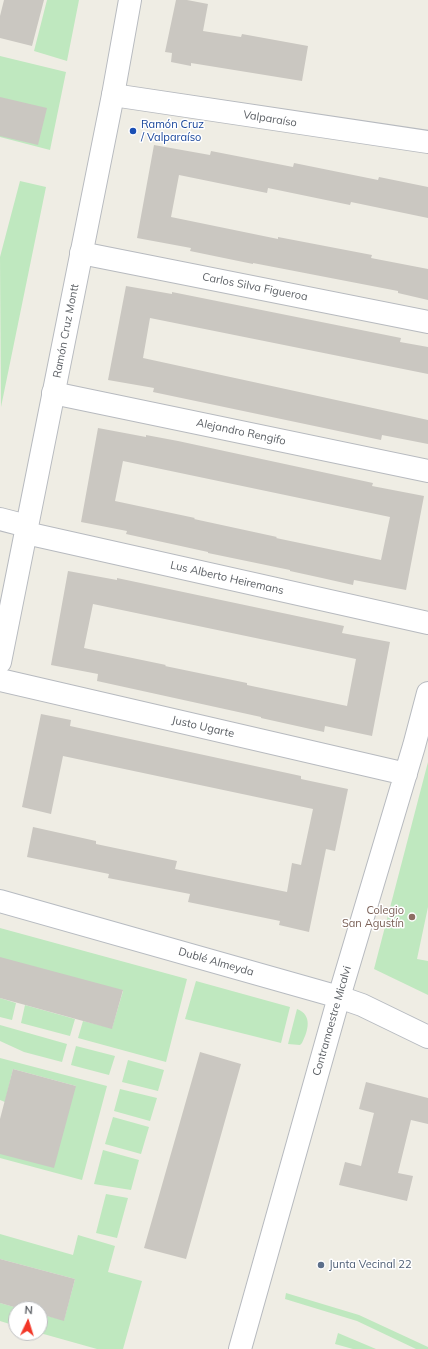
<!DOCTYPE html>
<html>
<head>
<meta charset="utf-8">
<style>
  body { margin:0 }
  #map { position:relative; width:428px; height:1349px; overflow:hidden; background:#efede4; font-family:Mulish,sans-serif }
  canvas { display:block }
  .north { position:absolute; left:8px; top:1301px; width:40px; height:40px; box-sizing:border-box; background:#fff; border:1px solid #bebfc1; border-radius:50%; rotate:4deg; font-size:11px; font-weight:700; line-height:16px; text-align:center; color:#5c6065 }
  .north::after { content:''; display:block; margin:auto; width:14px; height:18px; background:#f23627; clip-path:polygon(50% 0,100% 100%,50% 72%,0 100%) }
</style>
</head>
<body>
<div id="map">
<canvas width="428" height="1349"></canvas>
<div class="north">N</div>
</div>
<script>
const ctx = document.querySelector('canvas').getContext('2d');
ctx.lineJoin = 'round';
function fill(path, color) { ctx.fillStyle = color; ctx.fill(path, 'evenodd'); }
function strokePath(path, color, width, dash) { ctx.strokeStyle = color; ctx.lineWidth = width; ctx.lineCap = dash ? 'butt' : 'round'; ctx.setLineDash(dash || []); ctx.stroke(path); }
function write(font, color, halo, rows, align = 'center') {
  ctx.font = font + ' Mulish,sans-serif'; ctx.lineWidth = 3; ctx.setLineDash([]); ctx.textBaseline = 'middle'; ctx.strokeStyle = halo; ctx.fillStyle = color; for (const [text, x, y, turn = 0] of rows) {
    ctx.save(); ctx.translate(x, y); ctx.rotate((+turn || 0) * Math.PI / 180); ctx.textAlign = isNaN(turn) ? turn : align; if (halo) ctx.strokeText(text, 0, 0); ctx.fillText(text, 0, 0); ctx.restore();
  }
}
const green = new Path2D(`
  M 47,0 L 79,0 L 67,61 L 34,51 Z
  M 0,56 L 66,72 L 50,150 L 0,137 Z
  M 20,181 L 46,187 L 1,407 L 0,257 Z
  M 428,762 L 428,907 L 417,959 L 428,961 L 428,995 L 374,969 Z
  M 0,928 L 187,979 L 166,1062 L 78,1038 L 83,1021 L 112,1028 L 123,991 L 0,960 Z
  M 196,981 L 290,1007 L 281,1043 L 185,1019 Z
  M 0,998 L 16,1003 L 12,1020 L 0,1017 Z
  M 25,1005 L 75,1019 L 70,1036 L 21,1023 Z
  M 297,1009 C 313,1015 308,1031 302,1043 L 300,1045 L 288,1044 Z
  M 0,1025 L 67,1044 L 62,1062 L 24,1052 L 0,1041 Z
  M 76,1046 L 115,1056 L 109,1075 L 71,1065 Z
  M 0,1058 L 107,1086 L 82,1180 L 0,1158 L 0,1154 L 76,1086 L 13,1069 L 5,1102 L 0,1100 Z
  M 128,1060 L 164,1070 L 158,1091 L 122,1082 Z
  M 120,1089 L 157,1098 L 150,1121 L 114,1111 Z
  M 113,1117 L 149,1127 L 141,1154 L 105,1144 Z
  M 103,1150 L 139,1160 L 131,1190 L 94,1184 Z
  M 106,1194 L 128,1198 L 117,1238 L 96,1233 Z
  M 0,1234 L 73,1255 L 78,1235 L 115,1246 L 108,1272 L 142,1281 L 123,1349 L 97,1349 L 40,1333 L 40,1314 L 64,1320 L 75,1279 L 0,1259 Z
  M 286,1293 L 359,1315 L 428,1347 L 428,1349 L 416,1349 L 357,1321 L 285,1299 Z
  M 0,1303 L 18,1308 L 16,1309 L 16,1316 L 13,1325 L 0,1321 Z
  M 338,1333 L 376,1349 L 377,1349 L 353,1349 L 335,1344 Z`);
const building = new Path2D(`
  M 4,0 L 44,0 L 32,46 L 0,38 L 0,16 Z
  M 176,0 L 187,0 L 208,4 L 203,31 L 241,37 L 242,34 L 308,46 L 302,81 L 191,63 L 191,66 L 171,62 L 172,53 L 165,52 Z
  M 0,97 L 47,108 L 38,145 L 0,136 Z
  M 154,145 L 210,155 L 211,151 L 293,167 L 294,163 L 378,180 L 379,177 L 428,187 L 428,218 L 351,202 L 350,205 L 268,188 L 267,193 L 179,175 L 171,217 L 278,239 L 278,237 L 372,255 L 371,258 L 428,269 L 428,300 L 398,293 L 398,291 L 253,263 L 253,264 L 190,251 L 191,248 L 137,238 Z
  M 126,286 L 172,294 L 172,292 L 401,338 L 400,342 L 428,347 L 428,374 L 150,318 L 143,358 L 428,420 L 428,444 L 382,435 L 381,440 L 153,392 L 154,388 L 108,380 Z
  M 98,428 L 146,437 L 146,435 L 178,441 L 373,483 L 372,486 L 424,496 L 406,590 L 354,580 L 353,585 L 322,578 L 290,571 L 290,570 L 208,553 L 208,552 L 126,534 L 127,531 L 81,522 ZM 123,461 L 390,517 L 381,560 L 276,538 L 277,537 L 194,519 L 195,518 L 115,501 Z
  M 68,571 L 117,580 L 117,578 L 344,626 L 342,633 L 390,642 L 372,736 L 325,726 L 324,732 L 261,718 L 261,717 L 97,681 L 98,674 L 51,665 ZM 93,604 L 356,659 L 347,706 L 247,685 L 247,683 L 165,666 L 166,665 L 84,648 Z
  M 41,714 L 71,720 L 70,726 L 301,776 L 301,779 L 348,789 L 335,851 L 326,849 L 309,932 L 279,925 L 280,921 L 188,902 L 190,894 L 108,878 L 109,874 L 27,857 L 33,827 L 96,841 L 96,844 L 177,861 L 175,869 L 287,892 L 292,863 L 301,865 L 313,809 L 63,756 L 51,814 L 22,807 Z
  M 0,957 L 123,990 L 112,1029 L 0,998 Z
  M 200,1052 L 241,1064 L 186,1259 L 144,1248 Z
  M 13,1069 L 76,1086 L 54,1168 L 0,1154 L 0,1119 Z
  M 366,1082 L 428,1098 L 428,1124 L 411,1120 L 398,1173 L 413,1176 L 407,1201 L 339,1185 L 345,1162 L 361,1166 L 374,1113 L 359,1109 Z
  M 0,1259 L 75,1279 L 64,1321 L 40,1314 L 40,1309 L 21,1309 L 0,1303 Z`);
const minor = new Path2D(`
  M 113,95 L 428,142
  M 81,253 L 428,322
  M 53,393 L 428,471
  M 0,519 L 27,526
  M 26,533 L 428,623
  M 0,680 L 406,774
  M 240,1349 L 339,997 L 414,746 L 428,693`);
const tertiary = new Path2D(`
  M 0,662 L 113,95 L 130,0`);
const secondary = new Path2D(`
  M 0,901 L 339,997 L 362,1005 L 428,1037`);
const markers = [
  [133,131,4,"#1a4fb4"],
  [412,917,4,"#8d6e63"],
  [321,1265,4,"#5c6f8a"]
];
const streetNames = [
  ["Valparaíso",270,119,9],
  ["Carlos Silva Figueroa",255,287,11],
  ["Ramón Cruz Montt",66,331,-79],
  ["Alejandro Rengifo",241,432,12],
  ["Lus Alberto Heiremans",227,578,13],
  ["Justo Ugarte",203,727,13],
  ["Dublé Almeyda",216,962,16],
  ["Contramaestre Micalvi",332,1021,-74]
];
const transitNames = [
  ["Ramón Cruz",141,125],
  ["/ Valparaíso",141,138]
];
const educationNames = [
  ["Colegio",404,911],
  ["San Agustín",404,924]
];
const serviceNames = [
  ["Junta Vecinal 22",329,1265]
];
fill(green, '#bfe8bf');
fill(building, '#cac7c1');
strokePath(minor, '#b7babf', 24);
strokePath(tertiary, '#b7babf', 24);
strokePath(secondary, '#b7bbc1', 24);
strokePath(minor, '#fff', 22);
strokePath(tertiary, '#fff', 22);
strokePath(secondary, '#fff', 22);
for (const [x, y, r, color] of markers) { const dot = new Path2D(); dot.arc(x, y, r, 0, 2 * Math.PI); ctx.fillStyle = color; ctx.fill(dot); strokePath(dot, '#fff', 1.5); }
write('11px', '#5c6065', '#fff', streetNames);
write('11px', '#164399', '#fff', transitNames, 'left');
write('11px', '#785e54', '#fff', educationNames, 'right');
write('11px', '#4e5e75', '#fff', serviceNames, 'left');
</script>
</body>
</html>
